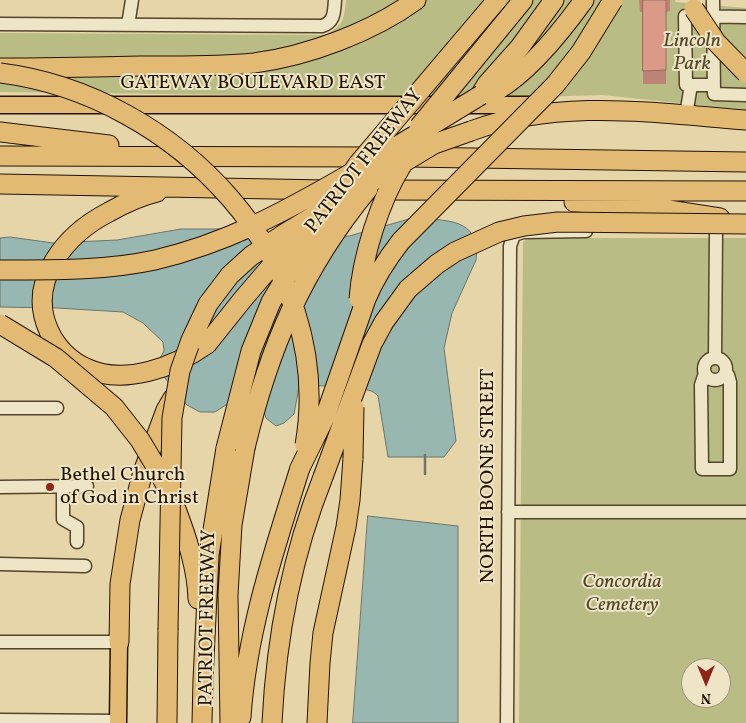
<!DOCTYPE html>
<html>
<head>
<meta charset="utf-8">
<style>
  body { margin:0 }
  #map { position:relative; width:746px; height:723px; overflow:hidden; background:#e5d5a8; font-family:Vollkorn,serif }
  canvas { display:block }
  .north { position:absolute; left:681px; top:658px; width:50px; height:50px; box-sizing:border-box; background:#eee4c6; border:1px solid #9d9177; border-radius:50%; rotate:180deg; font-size:14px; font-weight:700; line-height:20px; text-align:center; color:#241401 }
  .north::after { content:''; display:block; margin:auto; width:18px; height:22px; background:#8f2418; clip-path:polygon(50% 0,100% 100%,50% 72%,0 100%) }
</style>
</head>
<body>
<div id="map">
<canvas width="746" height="723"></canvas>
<div class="north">N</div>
</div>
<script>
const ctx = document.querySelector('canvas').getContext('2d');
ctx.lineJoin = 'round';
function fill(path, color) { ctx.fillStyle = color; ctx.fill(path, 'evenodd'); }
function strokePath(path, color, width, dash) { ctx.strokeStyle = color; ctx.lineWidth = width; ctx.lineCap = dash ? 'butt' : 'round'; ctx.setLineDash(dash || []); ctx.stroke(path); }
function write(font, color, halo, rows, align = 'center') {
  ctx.font = font + ' Vollkorn,serif'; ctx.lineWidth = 4; ctx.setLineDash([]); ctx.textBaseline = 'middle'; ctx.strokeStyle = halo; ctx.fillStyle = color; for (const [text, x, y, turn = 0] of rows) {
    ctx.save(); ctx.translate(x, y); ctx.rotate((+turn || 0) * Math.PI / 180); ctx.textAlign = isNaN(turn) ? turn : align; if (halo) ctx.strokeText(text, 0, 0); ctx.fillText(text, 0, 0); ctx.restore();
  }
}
const green = new Path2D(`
  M 346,0 L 675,0 L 675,2 L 746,8 L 746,110 L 602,95 L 504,98 L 0,92 L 0,33 L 325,35 C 344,25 344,20 346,0 Z
  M 529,238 L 746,238 L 746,723 L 519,723 L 523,242 ZM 691,668 L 721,668 L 721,698 L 691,698 Z`);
const water = new Path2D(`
  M 413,218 C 444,221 481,216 476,260 L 452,313 L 444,348 L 456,441 L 444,457 L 388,457 L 378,396 C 376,394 374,392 371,391 C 362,387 309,384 299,387 L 294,414 L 284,423 L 276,426 L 266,418 L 262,407 L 247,399 L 229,403 L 215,412 L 200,412 L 187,405 L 164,377 L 160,358 L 164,351 L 163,342 L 143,323 L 123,312 L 57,308 L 0,307 L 0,238 L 10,237 L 53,243 L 117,240 L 181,229 L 220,229 L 269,238 L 349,236 Z
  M 368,516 L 458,526 L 458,723 L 353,723 Z`);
const stream = new Path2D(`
  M 425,455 L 425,474`);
const minor = new Path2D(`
  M 713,0 L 714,94 L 746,95
  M 0,24 L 322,26 C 335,22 334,11 335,0
  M 128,25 L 132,0
  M 713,85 L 686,85 L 685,16 L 746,17
  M 687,109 L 691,85
  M 715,357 L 716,231
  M704 369a11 11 0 1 1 22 0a11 11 0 1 1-22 0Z
  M 705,373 L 701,385 L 702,469 L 730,469 L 730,382 L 728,375 L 725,374
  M 0,408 L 57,408
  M 0,487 L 87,486
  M 63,487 L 63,519 L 77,527 L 77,542
  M 508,512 L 746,512
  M 0,564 L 85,566
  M 0,642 L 119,642
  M 0,720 L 118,721
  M 507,723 L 510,246 L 514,235 L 523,232 L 586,231`);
const major = new Path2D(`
  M 0,105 L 544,105
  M 118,723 L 119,642`);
const highway = new Path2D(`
  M 0,68 C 47,68 94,67 140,66 C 178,66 216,67 254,63 C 308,56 372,32 416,0
  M 456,82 L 523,0
  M 481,94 L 487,84 L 520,47 L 554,0
  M 481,95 C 486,94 491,94 496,91 C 530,71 561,32 584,0
  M 471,131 C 560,98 654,113 746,120
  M 0,132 L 109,145
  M 0,156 L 377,157
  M 405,157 L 746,162
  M 0,184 L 327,190
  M 375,190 L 746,191
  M 157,192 C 140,196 125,203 109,212 C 66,234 26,281 49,331 C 56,347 70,361 86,368 C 124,386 175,367 207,344
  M 574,202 L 636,205 L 720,218
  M 176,509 C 187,538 197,568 198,599
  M 119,642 L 120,584 L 130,520 L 143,472 L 166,410 L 173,398
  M 241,717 C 247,630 274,551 300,468
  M 167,723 L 168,630
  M 202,723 L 203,680 L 209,555 L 226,448
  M 230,723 L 228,595 L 232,525 L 245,448
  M 272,723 C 276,639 292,555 323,477
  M 317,723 L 320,663 L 323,633 L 346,527 L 350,500 L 353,458`);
const highwayBridge = new Path2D(`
  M 694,9 L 716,42 L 746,73
  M 0,73 C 176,95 337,262 305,445
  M 419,127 L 456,82
  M 0,270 C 52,270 104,271 155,260 C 227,243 284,212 348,175 C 393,149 437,122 481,95
  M 359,299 C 362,257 380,200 402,165
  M 0,324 L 56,358 L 114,407 L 140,440 L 158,470 L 168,490
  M 207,344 L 243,299 L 302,230
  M 226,448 L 251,351 L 271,302 L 313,233 L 358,164 L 497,0
  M 245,448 C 269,348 302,269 368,189
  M 353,458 L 354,407
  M 300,468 L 325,417 L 366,299 C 375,277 387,259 401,241 L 555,85 L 581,52 L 613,0
  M 323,477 L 372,344 L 384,322 L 408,289 L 437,264 L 455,252 L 499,232 L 524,226 L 558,222 L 746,224
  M 168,630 L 172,418 L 180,371 L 191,340 L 208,304 L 230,275 L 251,256 L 284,234 L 434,144 L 471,131`);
const wall = new Path2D(`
  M 639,0 L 670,0 L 670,11 L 666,12 L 666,84 L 643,84 L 643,12 L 640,12 Z`);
const building = new Path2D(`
  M 643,0 L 666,0 L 666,70 L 643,71 Z`);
const markers = [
  [50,487,5,"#8f2418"]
];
const parkNames = [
  ["Lincoln",692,42],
  ["Park",692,65],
  ["Concordia",622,583],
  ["Cemetery",622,606]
];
const streetNames = [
  ["GATEWAY BOULEVARD EAST",253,84],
  ["PATRIOT FREEWAY",365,162,-52],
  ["NORTH BOONE STREET",489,476,-90],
  ["PATRIOT FREEWAY",209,618,-89]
];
const poiNames = [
  ["Bethel Church",60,476],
  ["of God in Christ",60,499]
];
fill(green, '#b9bc84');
fill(water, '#98b7b0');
strokePath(water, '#6a766a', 1);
strokePath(stream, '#6a766a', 2.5);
strokePath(minor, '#54442b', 15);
strokePath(major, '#241401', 19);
strokePath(highway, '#241401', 21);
strokePath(minor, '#eee4c6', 12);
strokePath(major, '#e2ba74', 16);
strokePath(highway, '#e2ba74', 19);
strokePath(highwayBridge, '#241401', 21, []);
strokePath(highwayBridge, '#e2ba74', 19);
fill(wall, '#bb8474');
fill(building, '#da9a87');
strokePath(building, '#996c5e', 1);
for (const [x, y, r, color] of markers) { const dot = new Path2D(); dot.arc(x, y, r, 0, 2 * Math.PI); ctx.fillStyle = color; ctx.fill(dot); strokePath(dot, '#eee4c6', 2); }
write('italic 20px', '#514628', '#eee4c6', parkNames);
write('20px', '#241401', '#eee4c6', streetNames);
write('20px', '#241401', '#eee4c6', poiNames, 'left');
</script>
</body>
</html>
